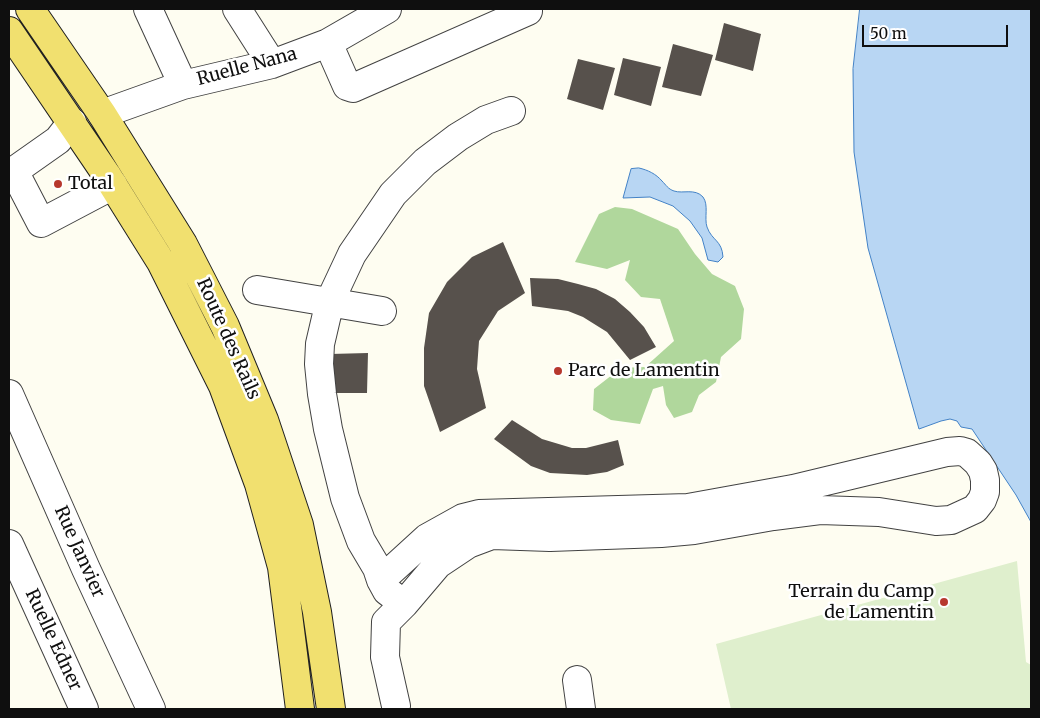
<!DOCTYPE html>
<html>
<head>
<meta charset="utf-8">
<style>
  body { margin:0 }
  #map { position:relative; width:1040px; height:718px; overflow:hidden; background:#fefdf1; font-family:Merriweather,serif }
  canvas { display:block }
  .frame { position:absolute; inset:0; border:10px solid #0f0f0f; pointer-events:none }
  .scale { position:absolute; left:862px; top:25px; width:146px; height:22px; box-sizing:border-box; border:2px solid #0f0f0f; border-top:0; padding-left:6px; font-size:15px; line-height:18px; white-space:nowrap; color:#0f0f0f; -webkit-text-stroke:4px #fff; paint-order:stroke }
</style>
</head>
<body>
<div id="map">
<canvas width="1040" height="718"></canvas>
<div class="frame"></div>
<div class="scale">50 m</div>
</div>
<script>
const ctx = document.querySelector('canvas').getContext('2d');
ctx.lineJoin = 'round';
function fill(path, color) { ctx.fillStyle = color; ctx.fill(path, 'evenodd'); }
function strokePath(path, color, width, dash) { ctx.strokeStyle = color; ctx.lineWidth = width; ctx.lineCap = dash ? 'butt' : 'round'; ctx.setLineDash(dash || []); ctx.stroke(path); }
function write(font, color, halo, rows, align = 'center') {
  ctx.font = font + ' Merriweather,serif'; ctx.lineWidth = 5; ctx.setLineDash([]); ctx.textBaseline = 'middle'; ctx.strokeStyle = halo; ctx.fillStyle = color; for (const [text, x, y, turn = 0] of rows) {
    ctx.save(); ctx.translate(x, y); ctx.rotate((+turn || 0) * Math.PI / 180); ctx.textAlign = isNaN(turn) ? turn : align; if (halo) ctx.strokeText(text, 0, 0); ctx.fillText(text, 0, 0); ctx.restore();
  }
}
const forest = new Path2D(`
  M 615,207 L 632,209 L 678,229 L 695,254 L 712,274 L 735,286 L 744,309 L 741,339 L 721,357 L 716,382 L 699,395 L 692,412 L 674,418 L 666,405 L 663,386 L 653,389 L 640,424 L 611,420 L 593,410 L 594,389 L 621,368 L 645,367 L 674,341 L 660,299 L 641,297 L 625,280 L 630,260 L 607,269 L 575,262 L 599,214 Z`);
const pitch = new Path2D(`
  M 1017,561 L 1026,662 L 1031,665 L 1031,709 L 731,709 L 716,644 Z`);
const water = new Path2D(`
  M 860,9 L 1031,9 L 1031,522 L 1016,495 L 972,429 L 961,427 L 957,421 L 950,419 L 941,421 L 919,429 L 868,248 L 854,152 L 853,69 Z
  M 639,168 C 648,170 656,174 662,181 C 666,185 668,189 674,191 C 683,194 695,188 703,197 C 709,205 704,218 707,227 C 712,241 722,240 723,257 L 718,262 L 708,260 L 702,238 L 690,221 L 673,206 L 650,197 L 623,198 L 631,169 Z`);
const building = new Path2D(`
  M 724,23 L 761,34 L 753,71 L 715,60 Z
  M 673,44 L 713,55 L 701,96 L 662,87 Z
  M 623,58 L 661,67 L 651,106 L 614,95 Z
  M 578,59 L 615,68 L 603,110 L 567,99 Z
  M 503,242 L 525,293 L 498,311 L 479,341 L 477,369 L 486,408 L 440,432 L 424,386 L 424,348 L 429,313 L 447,282 L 472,257 Z
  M 530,278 L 558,279 L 578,284 L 596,289 L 615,299 L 630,312 L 644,327 L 656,347 L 630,360 L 607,332 L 583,317 L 568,311 L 532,306 Z
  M 368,353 L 367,393 L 329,393 L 330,354 Z
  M 512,420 L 542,439 L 572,448 L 586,448 L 618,440 L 624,465 L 607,472 L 587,475 L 550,473 L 531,466 L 494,439 Z`);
const minor = new Path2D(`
  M 148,9 L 183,85
  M 237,9 L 272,64
  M 328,43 L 347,86 L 353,88 L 528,11
  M 102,114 L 183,85 L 272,64 L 328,43 L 387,9
  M 72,122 L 58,140 L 14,171 L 41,223 L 113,185
  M 257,290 L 382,311
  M 9,394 L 86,569 L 151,709
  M 9,544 L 84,709
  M 381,580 L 427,538 L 463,518 L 479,514 L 688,508 L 793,489 L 947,452 L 960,451 L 967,453 L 978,463 L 983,471 L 985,480 L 985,492 L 982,500 L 975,509 L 951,520 L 936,521 L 879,512 L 820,510 L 773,516 L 694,530 L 661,533 L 550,537 L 492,535 L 468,544 L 438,564 L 404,604
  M 577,680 L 581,709
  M 396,706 L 385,657 L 386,622 L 404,604 L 387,591 L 381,580 L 377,568 L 361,541 L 345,498 L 328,429 L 322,394 L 319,364 L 320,344 L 330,301 L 352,254 L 393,194 L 425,162 L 458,137 L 486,120 L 511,111`);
const major = new Path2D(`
  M 30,9 L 102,114 L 183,244 L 225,326 L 264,420 L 299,525 L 317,612 L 331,709
  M 9,31 L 106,174 L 161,262 L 223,386 L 259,484 L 282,567 L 300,709`);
const markers = [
  [58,184,5,"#b7382e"],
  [558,371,5,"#b7382e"],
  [944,602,5,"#b7382e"]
];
const streetNames = [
  ["Ruelle Nana",247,67,-15],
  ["Route des Rails",228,339,66],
  ["Rue Janvier",79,552,66],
  ["Ruelle Edner",53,640,65]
];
const poiNames = [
  ["Total",68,184],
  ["Parc de Lamentin",568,371],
  ["Terrain du Camp",934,592,"right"],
  ["de Lamentin",934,613,"right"]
];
fill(forest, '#b0d79c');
fill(pitch, '#dfefcd');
fill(water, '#b8d6f3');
strokePath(water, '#4382c6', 1);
fill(building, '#57514c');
strokePath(minor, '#424242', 30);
strokePath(major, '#202020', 30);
strokePath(minor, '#fff', 28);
strokePath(major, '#f1e06f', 28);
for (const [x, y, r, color] of markers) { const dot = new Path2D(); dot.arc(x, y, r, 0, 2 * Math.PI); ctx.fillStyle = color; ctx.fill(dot); strokePath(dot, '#fff', 2); }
write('18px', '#0f0f0f', '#fff', streetNames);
write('18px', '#0f0f0f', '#fff', poiNames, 'left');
</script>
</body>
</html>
